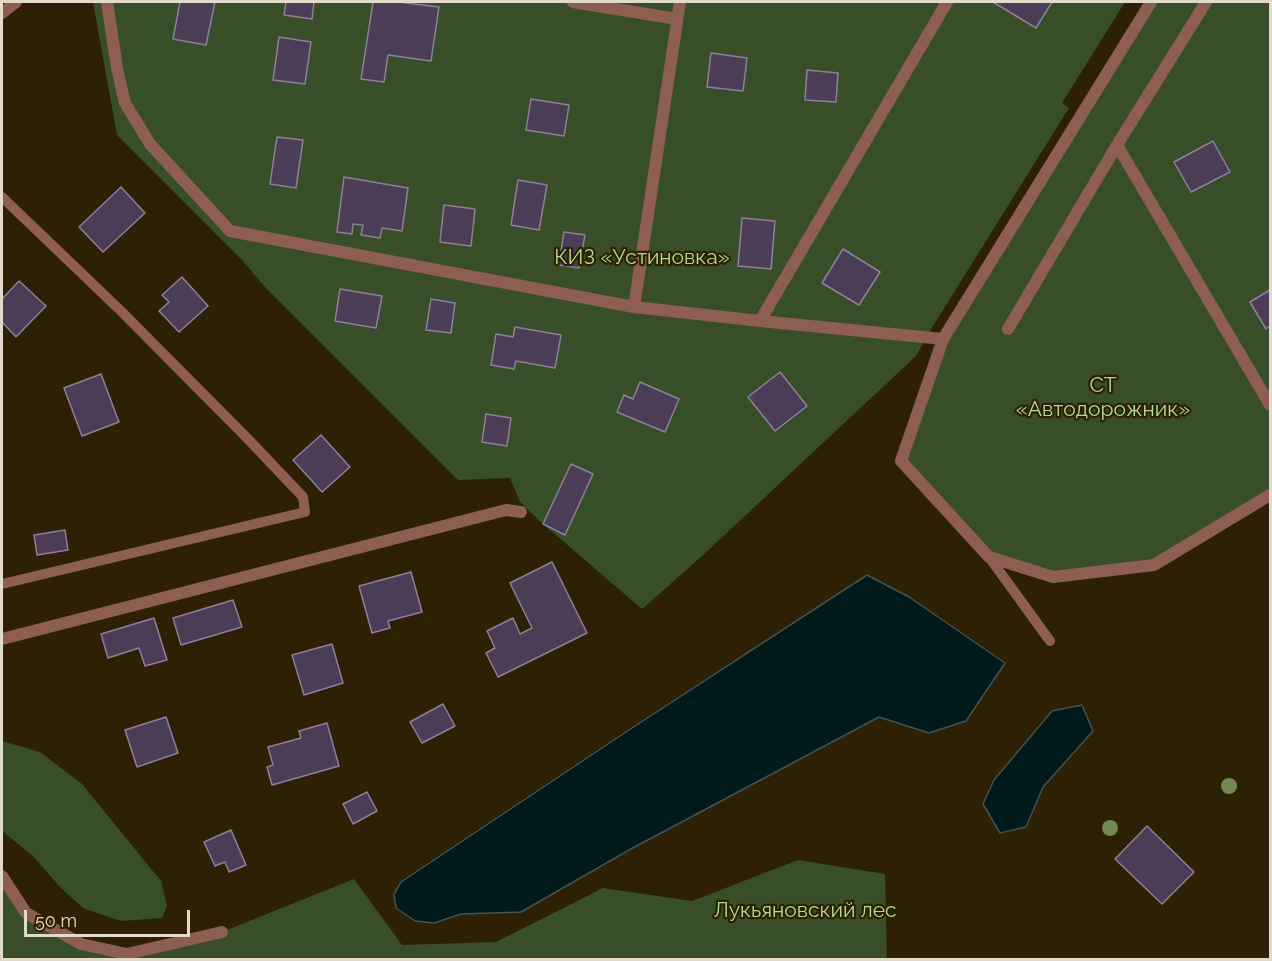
<!DOCTYPE html>
<html>
<head>
<meta charset="utf-8">
<style>
  body { margin:0 }
  #map { position:relative; width:1272px; height:961px; overflow:hidden; background:#2d2005; font-family:Raleway,sans-serif }
  canvas { display:block }
  .frame { position:absolute; inset:0; border:3px solid #e2dacb; pointer-events:none }
  .scale { position:absolute; left:24px; top:910px; width:166px; height:27px; box-sizing:border-box; border:3px solid #e2dacb; border-top:0; padding-left:8px; font-size:18px; line-height:21px; white-space:nowrap; color:#e2dacb; -webkit-text-stroke:4px #2d2005; paint-order:stroke }
</style>
</head>
<body>
<div id="map">
<canvas width="1272" height="961"></canvas>
<div class="frame"></div>
<div class="scale">50 m</div>
</div>
<script>
const ctx = document.querySelector('canvas').getContext('2d');
ctx.lineJoin = 'round';
function fill(path, color) { ctx.fillStyle = color; ctx.fill(path, 'evenodd'); }
function strokePath(path, color, width, dash) { ctx.strokeStyle = color; ctx.lineWidth = width; ctx.lineCap = dash ? 'butt' : 'round'; ctx.setLineDash(dash || []); ctx.stroke(path); }
function write(font, color, halo, rows, align = 'center') {
  ctx.font = font + ' Raleway,sans-serif'; ctx.lineWidth = 4.5; ctx.setLineDash([]); ctx.textBaseline = 'middle'; ctx.strokeStyle = halo; ctx.fillStyle = color; for (const [text, x, y, turn = 0] of rows) {
    ctx.save(); ctx.translate(x, y); ctx.rotate((+turn || 0) * Math.PI / 180); ctx.textAlign = isNaN(turn) ? turn : align; if (halo) ctx.strokeText(text, 0, 0); ctx.fillText(text, 0, 0); ctx.restore();
  }
}
const green = new Path2D(`
  M 93,2 L 1125,2 L 1062,103 L 1069,108 L 933,326 L 916,356 L 702,556 L 642,609 L 543,524 L 520,502 L 510,478 L 458,480 L 265,287 L 242,260 L 117,135 Z
  M 1151,2 L 1270,2 L 1270,493 L 1154,565 L 1053,577 L 989,557 L 901,461 L 938,352 Z
  M 2,741 L 40,752 L 82,784 L 161,881 L 167,906 L 162,918 L 121,921 L 83,908 L 60,887 L 33,856 L 2,831 Z
  M 798,860 L 885,874 L 887,959 L 2,959 L 2,876 L 26,913 L 81,944 L 127,954 L 222,932 L 354,879 L 402,945 L 496,942 L 603,888 L 692,901 Z`);
const water = new Path2D(`
  M 867,575 L 909,597 L 1005,663 L 966,721 L 929,733 L 879,717 L 629,850 L 521,912 L 461,914 L 434,923 L 415,921 L 396,908 L 394,894 L 401,882 L 632,728 Z
  M 1082,705 L 1093,731 L 1043,787 L 1026,827 L 1000,833 L 983,804 L 994,780 L 1052,711 Z`);
const building = new Path2D(`
  M 180,2 L 215,2 L 206,45 L 173,39 Z
  M 286,2 L 314,2 L 312,19 L 284,15 Z
  M 373,2 L 398,2 L 439,7 L 431,61 L 388,55 L 384,82 L 361,79 Z
  M 993,2 L 1052,2 L 1036,28 Z
  M 279,37 L 311,42 L 305,84 L 273,80 Z
  M 711,53 L 747,58 L 743,91 L 707,87 Z
  M 807,70 L 838,73 L 836,102 L 805,100 Z
  M 531,99 L 569,105 L 564,136 L 526,130 Z
  M 277,137 L 303,140 L 296,188 L 270,184 Z
  M 1213,141 L 1230,172 L 1191,192 L 1174,162 Z
  M 344,177 L 408,188 L 402,231 L 382,228 L 380,238 L 361,235 L 363,225 L 353,224 L 352,234 L 337,232 Z
  M 518,180 L 547,185 L 539,230 L 511,225 Z
  M 121,187 L 145,213 L 103,252 L 79,227 Z
  M 444,205 L 475,209 L 471,246 L 440,242 Z
  M 742,218 L 775,221 L 771,269 L 738,266 Z
  M 564,232 L 585,235 L 579,268 L 559,265 Z
  M 843,249 L 880,272 L 859,305 L 822,283 Z
  M 182,277 L 208,306 L 179,332 L 159,311 L 169,302 L 162,295 Z
  M 19,281 L 46,306 L 16,337 L 2,322 L 2,299 Z
  M 340,289 L 382,296 L 376,328 L 335,321 Z
  M 1270,290 L 1270,326 L 1266,329 L 1250,302 Z
  M 431,299 L 455,303 L 451,333 L 426,330 Z
  M 515,327 L 561,335 L 555,368 L 516,361 L 514,369 L 491,365 L 496,334 L 513,337 Z
  M 780,372 L 807,406 L 775,431 L 748,397 Z
  M 101,374 L 119,422 L 82,436 L 64,388 Z
  M 640,382 L 679,399 L 665,432 L 617,412 L 624,395 L 633,399 Z
  M 486,414 L 511,418 L 507,446 L 482,442 Z
  M 321,435 L 350,467 L 322,492 L 293,460 Z
  M 571,464 L 593,474 L 565,535 L 543,524 Z
  M 65,530 L 68,550 L 37,555 L 34,535 Z
  M 552,562 L 587,633 L 498,677 L 486,653 L 495,648 L 487,631 L 513,618 L 520,634 L 532,628 L 510,583 Z
  M 411,572 L 422,612 L 388,621 L 390,628 L 372,633 L 359,586 Z
  M 233,600 L 242,627 L 181,645 L 173,618 Z
  M 154,618 L 167,660 L 145,666 L 139,648 L 108,658 L 101,634 Z
  M 332,644 L 343,683 L 304,695 L 292,655 Z
  M 443,704 L 455,726 L 422,743 L 410,722 Z
  M 166,717 L 178,753 L 137,767 L 125,730 Z
  M 327,723 L 339,766 L 272,785 L 267,767 L 273,765 L 268,747 L 301,738 L 299,731 Z
  M 367,792 L 377,811 L 353,824 L 343,804 Z
  M 1147,826 L 1194,872 L 1162,904 L 1115,859 Z
  M 231,830 L 246,865 L 229,872 L 225,862 L 215,866 L 204,842 Z`);
const service = new Path2D(`
  M 2,197 L 122,312 L 248,439 L 303,497 L 305,512 L 2,584
  M 989,557 L 1050,641`);
const minor = new Path2D(`
  M 107,2 L 117,68 L 125,103 L 150,144 L 230,231 L 634,307 L 760,321 L 943,339
  M 573,2 L 677,19
  M 1151,2 L 943,339 L 901,461 L 989,557 L 1053,577 L 1154,565 L 1270,495
  M 2,13 L 16,2
  M 1117,145 L 1270,405
  M 634,307 L 680,2
  M 760,321 L 947,2
  M 1008,329 L 1117,145 L 1206,2
  M 2,639 L 506,510 L 521,512
  M 2,876 L 26,913 L 81,944 L 127,954 L 222,932`);
const trees = [
  [1229,786],
  [1110,828]
];
const parkNames = [
  ["КИЗ «Устиновка»",642,258],
  ["СТ",1103,386],
  ["«Автодорожник»",1103,410],
  ["Лукьяновский лес",805,911]
];
fill(green, '#384e29');
fill(water, '#00191b');
strokePath(water, '#445350', 1.5);
fill(building, '#4b3d56');
strokePath(building, '#8e7f9b', 1.5);
strokePath(service, '#8e5e53', 10);
strokePath(minor, '#8e5e53', 12);
ctx.fillStyle = '#738851';
for (const [x, y] of trees) { ctx.beginPath(); ctx.arc(x, y, 8, 0, 2 * Math.PI); ctx.fill(); }
write('21px', '#addd8f', '#2d2005', parkNames);
</script>
</body>
</html>
